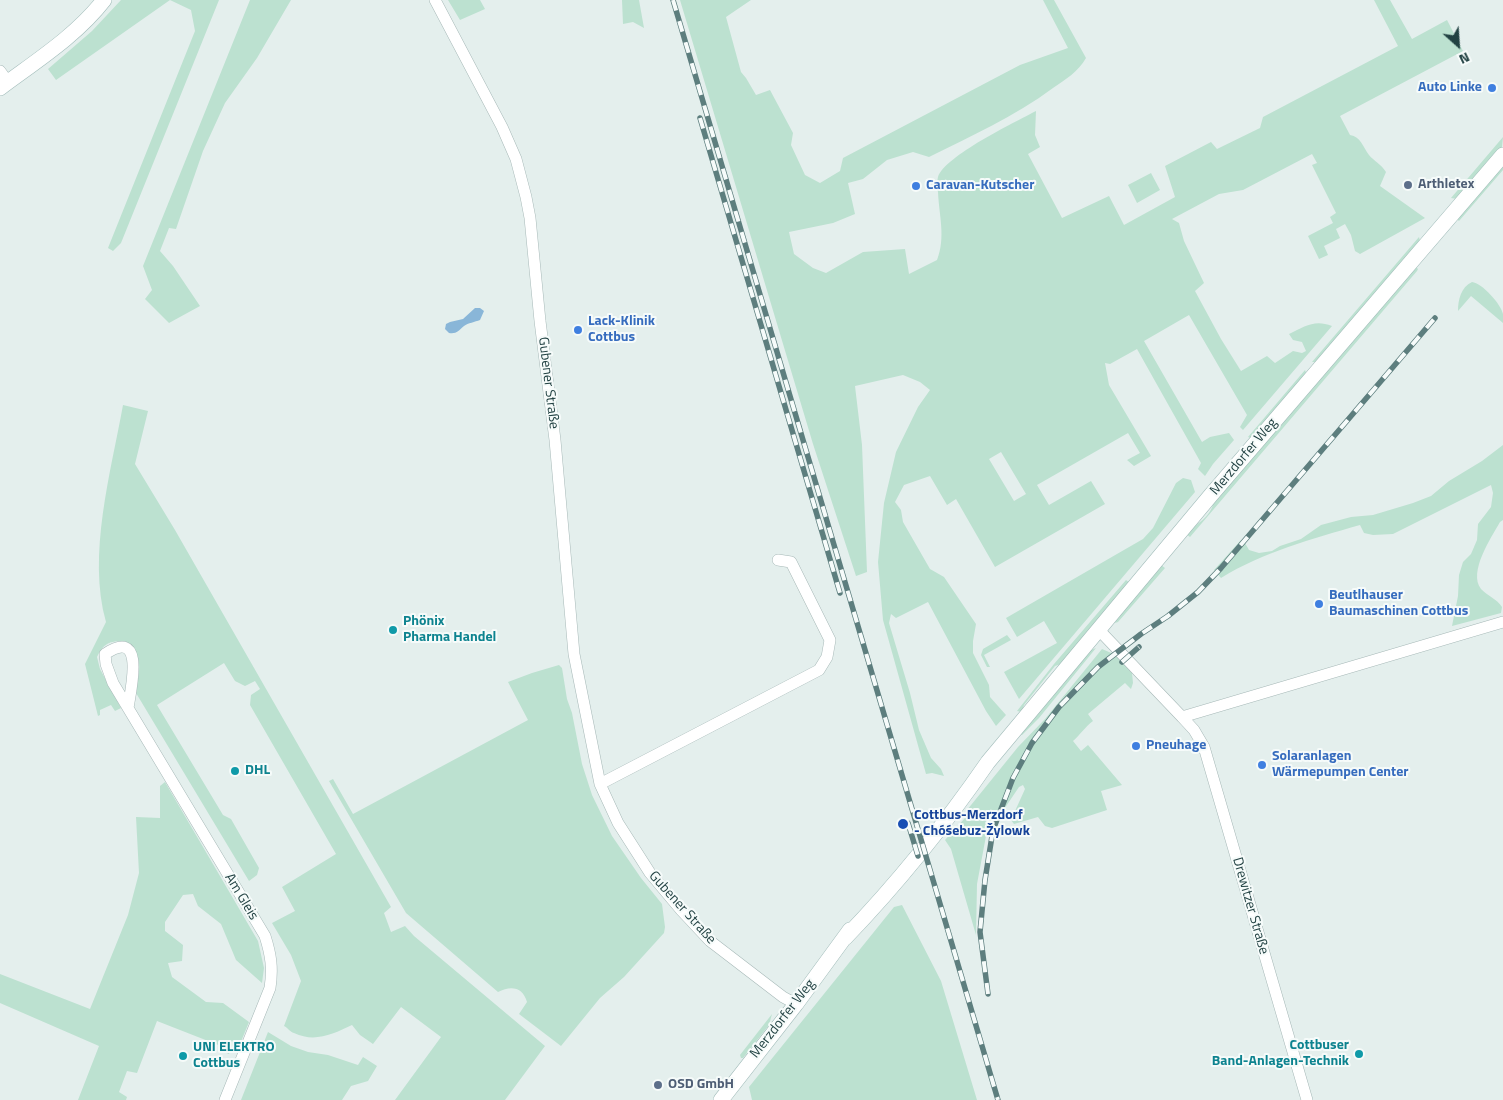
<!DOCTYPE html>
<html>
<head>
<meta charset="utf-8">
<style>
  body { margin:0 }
  #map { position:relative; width:1503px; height:1100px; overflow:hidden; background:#e4efed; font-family:"Titillium Web",sans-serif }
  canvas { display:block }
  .north { position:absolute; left:1433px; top:20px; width:50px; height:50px; -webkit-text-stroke:4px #f6fbfa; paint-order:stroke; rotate:154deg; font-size:14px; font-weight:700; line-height:20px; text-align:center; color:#224243 }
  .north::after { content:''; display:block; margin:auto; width:18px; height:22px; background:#224243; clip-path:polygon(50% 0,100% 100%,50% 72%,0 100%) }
</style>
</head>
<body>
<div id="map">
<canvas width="1503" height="1100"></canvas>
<div class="north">N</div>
</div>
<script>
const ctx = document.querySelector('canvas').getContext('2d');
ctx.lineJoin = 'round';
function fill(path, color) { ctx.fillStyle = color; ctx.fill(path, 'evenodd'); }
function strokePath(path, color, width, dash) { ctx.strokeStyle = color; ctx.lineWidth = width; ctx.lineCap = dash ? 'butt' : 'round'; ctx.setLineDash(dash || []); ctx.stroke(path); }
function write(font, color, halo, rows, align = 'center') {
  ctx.font = font + ' "Titillium Web",sans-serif'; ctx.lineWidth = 4; ctx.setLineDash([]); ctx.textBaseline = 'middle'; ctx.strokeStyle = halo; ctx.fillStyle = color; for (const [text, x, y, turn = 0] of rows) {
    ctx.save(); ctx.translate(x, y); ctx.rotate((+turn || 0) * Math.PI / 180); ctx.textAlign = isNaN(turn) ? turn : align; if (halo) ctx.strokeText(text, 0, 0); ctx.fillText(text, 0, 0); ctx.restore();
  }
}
const green = new Path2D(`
  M 121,0 L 219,0 L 121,243 L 113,251 L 108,248 L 195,31 L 191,10 L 170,0 L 56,80 L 48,69 L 92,31 Z
  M 250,0 L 291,0 L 257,58 L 225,103 L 203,151 L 176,229 L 169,228 L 160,251 L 173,266 L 200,306 L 169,323 L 145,299 L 152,290 L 143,266 Z
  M 448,0 L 480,0 L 485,9 L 460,20 Z
  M 622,0 L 639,0 L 644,28 L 633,22 L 623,24 Z
  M 680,0 L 751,0 L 726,17 L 741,72 L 746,78 L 756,95 L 770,90 L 793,133 L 791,145 L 805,175 L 820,183 L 840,171 L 843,158 L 1020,65 L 1068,48 L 1043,0 L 1054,0 L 1086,58 C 1078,72 1066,79 1053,88 C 1014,117 971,136 929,157 L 913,152 L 887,160 L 863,179 L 848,183 L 855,214 L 833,223 L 789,232 L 794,254 L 813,268 L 826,273 L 863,252 L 905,249 L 909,274 L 937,260 C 946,237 939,216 938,192 C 937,188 937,181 938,177 C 945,156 1015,122 1036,111 L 1035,135 L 1040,147 L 1028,154 L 1062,218 L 1109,196 L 1124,225 L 1175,197 L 1165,166 L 1211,142 L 1217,149 L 1260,128 L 1263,117 L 1398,46 L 1374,0 L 1390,0 L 1412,39 L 1447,20 L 1463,51 L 1340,116 L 1350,135 C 1361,137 1363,147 1369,155 C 1374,161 1381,164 1386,172 L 1380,186 L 1425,218 L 1360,254 L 1355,251 L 1351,235 L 1345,224 L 1336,229 L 1340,238 L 1324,246 L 1328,255 L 1319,259 L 1308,236 L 1333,223 L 1330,217 L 1336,213 L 1312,165 L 1317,163 L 1312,154 L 1243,190 L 1219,194 L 1172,219 L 1179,223 L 1184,241 L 1204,283 L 1195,291 L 1221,339 L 1241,371 L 1267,356 L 1275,363 L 1293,351 L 1302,353 L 1306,351 L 1302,342 L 1293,340 L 1289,334 C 1305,326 1315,319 1332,326 L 1243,430 L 1240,427 L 1247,415 L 1189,315 L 1144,341 L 1202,442 L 1210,437 L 1229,433 L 1234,440 L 1213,464 L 1205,476 L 1198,469 L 1201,463 L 1137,349 L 1110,364 L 1105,363 L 1109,385 L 1151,456 L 1134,466 L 1127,460 L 1140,453 L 1128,433 L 1037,485 L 1049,505 L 1091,481 L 1105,504 L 995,567 L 956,499 L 947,505 L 930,476 L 904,485 L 895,502 L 901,510 L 903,522 L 930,569 L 944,577 L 976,624 L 973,641 L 973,653 L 989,685 L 990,697 L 1006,715 L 996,726 L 986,711 L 928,602 L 896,618 L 891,614 L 889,623 L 910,693 L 919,730 L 931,758 L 941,769 L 944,776 L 932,773 L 926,774 L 883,620 L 878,562 L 884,503 L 896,452 L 918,407 L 930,390 L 920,382 L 903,375 L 855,386 L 862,445 L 867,572 L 856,576 L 813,444 ZM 1001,452 L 1026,494 L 1014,501 L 989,459 Z
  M 1503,137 L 1502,147 L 1457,199 L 1451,198 Z
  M 1503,164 L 1503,170 L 1459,221 L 1456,218 Z
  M 1151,173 L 1160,190 L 1137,203 L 1128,185 Z
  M 1419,237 L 1420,241 L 1318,362 L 1312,362 Z
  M 1416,267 L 1418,269 L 1417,271 L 1190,537 L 1186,534 C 1198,522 1209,519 1214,502 Z
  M 1472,282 C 1482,283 1501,304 1503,314 C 1503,317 1503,320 1503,323 L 1471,296 L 1458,311 C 1458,300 1461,287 1472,282 Z
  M 1305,370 L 1307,375 L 1253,439 L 1248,437 Z
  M 123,405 L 148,411 L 135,464 L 175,530 L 391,907 L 384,913 L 391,932 L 405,926 L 414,936 L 545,1046 L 505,1100 L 395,1100 L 441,1037 L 401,1007 L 373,1044 L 360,1035 L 352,1025 C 333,1034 315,1043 294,1033 C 290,1032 288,1028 284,1026 L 301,981 L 291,955 L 272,923 L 295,911 L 282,887 L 336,854 L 250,705 L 251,695 L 260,689 L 255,681 L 245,686 L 235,681 L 224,663 L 157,705 L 223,815 L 231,819 L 259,868 L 257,875 L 249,881 L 136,693 C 139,668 145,659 125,641 C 109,641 104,643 97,657 L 100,669 L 121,708 L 115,711 L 111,705 L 100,710 L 100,715 L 98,716 L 85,664 L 106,622 C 87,555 111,472 123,405 Z
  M 1503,445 L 1503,520 L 1500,522 C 1491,538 1468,572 1481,589 C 1488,596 1497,599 1502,607 L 1501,613 L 1452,626 L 1458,596 L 1459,575 L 1463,562 L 1471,554 L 1477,540 L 1478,524 L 1491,507 L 1493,493 L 1491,485 L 1393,534 L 1373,535 L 1364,533 L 1360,525 C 1312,539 1263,552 1221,578 L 1214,570 L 1241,540 L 1245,543 L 1249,550 L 1259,553 L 1272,551 L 1280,546 L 1301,539 L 1321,525 L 1351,517 L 1373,515 L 1413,503 L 1431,496 L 1449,481 L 1482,461 Z
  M 1183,478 L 1191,480 L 1195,492 L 1019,699 L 1004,672 L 1057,643 L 1044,621 L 1017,637 L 1006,618 L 1143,539 L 1153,528 L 1176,483 Z
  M 1161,565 L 1165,568 L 1118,622 L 1115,623 L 1118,616 Z
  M 1126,580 L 1130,583 L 1061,664 L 1055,666 L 1024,705 L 1022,712 L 1017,711 L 1054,664 Z
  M 1007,635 L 1011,640 L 984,655 L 990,667 L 987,667 L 981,655 L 983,649 Z
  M 1096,648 L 1039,718 L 1022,735 L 1020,734 L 1091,650 Z
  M 1102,649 L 1116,655 L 1132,673 L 1133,683 L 1131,689 L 1125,683 L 1088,714 L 1093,721 C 1085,727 1080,735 1073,741 L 1081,751 L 1088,745 L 1122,785 L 1101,791 L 1107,810 L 1052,828 L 1045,826 L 1038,817 L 1014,824 L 1011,820 L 1025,789 L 1023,785 L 1019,787 L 986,836 L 977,884 L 976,935 L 951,849 L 945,840 L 965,818 L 967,810 L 1018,747 L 1045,719 Z
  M 559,665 L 562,668 L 567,699 L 572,713 L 582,764 L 592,795 L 612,836 L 641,878 L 662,904 L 665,927 L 664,933 L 624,977 L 600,998 L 561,1046 L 519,1014 L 527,1002 C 523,987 511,985 498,992 L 406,913 L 329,781 L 333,779 L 353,814 L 528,720 L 508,682 L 532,673 Z
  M 165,782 L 258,941 L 264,968 L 262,983 L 236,960 L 221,924 L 198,906 L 193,894 L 183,895 L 165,922 L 165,931 L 183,945 L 182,961 L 168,963 L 172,977 L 206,1002 L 223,1003 L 249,1022 L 240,1044 L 233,1045 L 229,1054 L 224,1052 L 226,1048 L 157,1021 L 137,1073 L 127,1071 L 119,1092 L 127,1097 L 126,1100 L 78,1100 L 99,1046 L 0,1003 L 0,974 L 90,1009 L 128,915 L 139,873 L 136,817 L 160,818 L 160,786 Z
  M 902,905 L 941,981 L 977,1100 L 752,1100 L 749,1087 L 894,907 Z
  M 772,1014 L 769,1025 L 743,1058 L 741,1058 L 740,1055 Z
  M 268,1032 L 291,1046 L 308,1052 L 328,1055 L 358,1065 L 363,1057 L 377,1066 L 368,1081 L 351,1086 L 342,1100 L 241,1100 Z`);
const water = new Path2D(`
  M 475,308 L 480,308 L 484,311 L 480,320 C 475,322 468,323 464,326 C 458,331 457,334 449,333 L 445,329 L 446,324 L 450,322 L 463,319 Z`);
const street = new Path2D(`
  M 435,0 L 502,127 L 516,159 L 526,197 L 530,218 L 540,321 L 555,440 L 574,654 L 600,784 L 618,823 L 650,873 L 681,910 L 710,941 L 783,997 L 796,1004
  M 0,71 L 8,82
  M 1099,630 L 1182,717 L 1503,622
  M 128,708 C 131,689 146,626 105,654 L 106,664 L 113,683 L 265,936 C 271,955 273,968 270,988 L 225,1100
  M 1182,717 L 1194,730 L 1204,747 L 1307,1100
  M 600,784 L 819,670 L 827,657 L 830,640 L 791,562 L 778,560`);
const secondary = new Path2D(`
  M 0,88 C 36,61 76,36 104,0
  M 845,938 C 897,884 946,823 988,762 L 1211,495 L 1503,155
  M 721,1100 L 796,1004 L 850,930`);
const rail = new Path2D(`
  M 673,0 L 998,1100
  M 700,118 L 840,593
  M 1122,662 L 1139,647
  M 908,823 L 918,856
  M 988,994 L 980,932 L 985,880 L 993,830 L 1013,778 L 1032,743 L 1059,707 L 1098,667 L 1141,634 L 1168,616 L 1198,592 L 1221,568 L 1435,318`);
const markers = [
  [1492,88,5,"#3f7fe0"],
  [1408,185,5,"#5c6f8a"],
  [916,186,5,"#3f7fe0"],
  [578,330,5,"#3f7fe0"],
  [1319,604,5,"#3f7fe0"],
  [393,630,5,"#0f9aa8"],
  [1136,746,5,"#3f7fe0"],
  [1262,765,5,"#3f7fe0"],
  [235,771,5,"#0f9aa8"],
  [903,824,6,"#1a4fb4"],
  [1359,1054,5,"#0f9aa8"],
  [183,1056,5,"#0f9aa8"],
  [658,1085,5,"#5c6f8a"]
];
const shopNames = [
  ["Auto Linke",1482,88,"right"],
  ["Caravan-Kutscher",926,186],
  ["Lack-Klinik",588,322],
  ["Cottbus",588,338],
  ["Beutlhauser",1329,596],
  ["Baumaschinen Cottbus",1329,612],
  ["Pneuhage",1146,746],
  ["Solaranlagen",1272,757],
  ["Wärmepumpen Center",1272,773]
];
const serviceNames = [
  ["Arthletex",1418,185],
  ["OSD GmbH",668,1085]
];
const streetNames = [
  ["Gubener Straße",548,383,83],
  ["Merzdorfer Weg",1244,457,-50],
  ["Am Gleis",241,897,59],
  ["Drewitzer Straße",1250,906,74],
  ["Gubener Straße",682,908,48],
  ["Merzdorfer Weg",783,1019,-52]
];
const cultureNames = [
  ["Phönix",403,622],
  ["Pharma Handel",403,638],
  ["DHL",245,771],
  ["Cottbuser",1349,1046,"right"],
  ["Band-Anlagen-Technik",1349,1062,"right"],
  ["UNI ELEKTRO",193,1048],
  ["Cottbus",193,1064]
];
const transitNames = [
  ["Cottbus-Merzdorf",914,816],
  ["- Chóśebuz-Žylowk",914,832]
];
fill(green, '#bce1d0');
fill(water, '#89b6d8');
strokePath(street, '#a6b8b7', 12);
strokePath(secondary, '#a2bcba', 16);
strokePath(street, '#fff', 11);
strokePath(secondary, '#fff', 15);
strokePath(rail, '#5d7e7e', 5.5);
strokePath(rail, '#f6fbfa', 4, [11]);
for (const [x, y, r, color] of markers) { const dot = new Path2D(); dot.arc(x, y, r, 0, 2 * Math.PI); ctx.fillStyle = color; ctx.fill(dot); strokePath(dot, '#f6fbfa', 2); }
write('bold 14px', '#366cbe', '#f6fbfa', shopNames, 'left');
write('bold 14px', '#4e5e75', '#f6fbfa', serviceNames, 'left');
write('14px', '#224243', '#f6fbfa', streetNames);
write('bold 14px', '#0d838f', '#f6fbfa', cultureNames, 'left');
write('bold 14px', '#164399', '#f6fbfa', transitNames, 'left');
</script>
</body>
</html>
